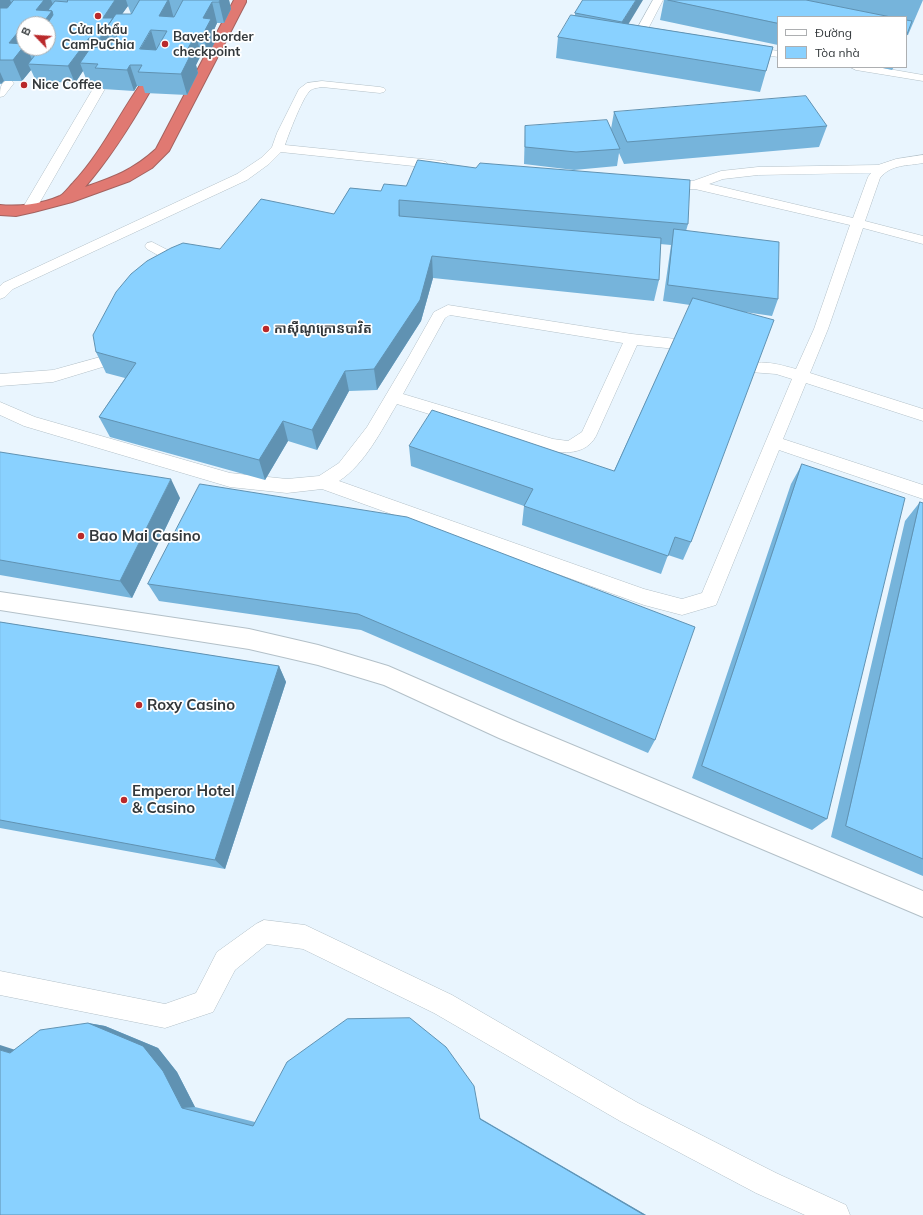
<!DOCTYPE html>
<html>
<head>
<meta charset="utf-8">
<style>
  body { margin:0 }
  #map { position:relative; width:923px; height:1215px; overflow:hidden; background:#e9f5fe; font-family:Mulish,sans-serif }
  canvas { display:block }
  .legend { position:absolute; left:777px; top:16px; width:130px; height:52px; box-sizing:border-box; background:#fff; border:1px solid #adafb1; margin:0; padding:5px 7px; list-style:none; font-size:12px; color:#33383b }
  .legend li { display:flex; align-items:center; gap:8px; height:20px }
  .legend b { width:20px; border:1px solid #adafb1 }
  .north { position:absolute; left:16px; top:16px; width:40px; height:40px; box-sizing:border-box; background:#fff; border:1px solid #adafb1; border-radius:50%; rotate:295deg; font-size:11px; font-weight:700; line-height:16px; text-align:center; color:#33383b }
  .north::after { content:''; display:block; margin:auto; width:14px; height:18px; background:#b9292b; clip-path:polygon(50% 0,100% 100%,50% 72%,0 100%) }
</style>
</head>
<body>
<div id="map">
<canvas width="923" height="1215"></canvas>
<ul class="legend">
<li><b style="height:5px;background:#fff"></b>Đường</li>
<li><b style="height:11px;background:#89d1ff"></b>Tòa nhà</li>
</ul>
<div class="north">B</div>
</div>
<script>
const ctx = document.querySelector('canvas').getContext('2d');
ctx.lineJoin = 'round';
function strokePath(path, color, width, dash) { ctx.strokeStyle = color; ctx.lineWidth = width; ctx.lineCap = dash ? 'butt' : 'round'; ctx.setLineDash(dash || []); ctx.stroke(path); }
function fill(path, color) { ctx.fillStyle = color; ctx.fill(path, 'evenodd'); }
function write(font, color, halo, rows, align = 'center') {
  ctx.font = font + ' Mulish,"Noto Sans Khmer",sans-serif'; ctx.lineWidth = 3.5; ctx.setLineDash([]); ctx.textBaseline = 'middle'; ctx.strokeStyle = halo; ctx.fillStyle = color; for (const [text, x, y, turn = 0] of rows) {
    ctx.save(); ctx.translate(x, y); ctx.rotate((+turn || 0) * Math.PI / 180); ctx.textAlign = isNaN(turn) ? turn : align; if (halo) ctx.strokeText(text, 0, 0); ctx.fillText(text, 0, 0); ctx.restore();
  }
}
const lane = new Path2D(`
  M 653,0 L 663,0 L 649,27 L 651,29 L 671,33 L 672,35 L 671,37 L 667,38 L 643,33 L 638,27 Z
  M 747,46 L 778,51 L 778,57 L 743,51 L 742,49 L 743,47 Z
  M 850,67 L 877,67 L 923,75 L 923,81 L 856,70 Z
  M 8,80 L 12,81 L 14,83 L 4,96 L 0,97 C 0,90 0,82 8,80 Z
  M 322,81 L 380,87 L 384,88 L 386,90 L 384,92 L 380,93 L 322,87 C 317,88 311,88 308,93 C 301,102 289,133 285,145 L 442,161 L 446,162 L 448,165 L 446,168 L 442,169 L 281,152 L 269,164 L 247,180 L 13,289 L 5,297 L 0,299 L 0,286 L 3,283 L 237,174 L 261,158 L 272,147 L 277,133 L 299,89 L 307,83 Z
  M 100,84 L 104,85 L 106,87 L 36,209 L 34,212 L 24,212 L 22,209 L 94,87 L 96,85 Z
  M 923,155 L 923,163 C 908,166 891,164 880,178 L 865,221 L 923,236 L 923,244 L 863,228 L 828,329 L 810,373 L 923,409 L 923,421 L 806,383 L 783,439 L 923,485 L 923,499 L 779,450 L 716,605 L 682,615 L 644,605 L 322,489 L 287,493 L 230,487 L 24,426 L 0,415 L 0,402 L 35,417 L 230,473 L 287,479 L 319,476 L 339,463 L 367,427 L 408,358 L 434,312 L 448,305 L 632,334 L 676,339 L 681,340 L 684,344 L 681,348 L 676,349 L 637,345 L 596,436 C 586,455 563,454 545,450 L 397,404 C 381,431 365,464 339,481 L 644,589 L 682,599 L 702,593 L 792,379 L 776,374 L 750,372 L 747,368 L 750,364 C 765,360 781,365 796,369 L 814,329 L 850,225 L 695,189 L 664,190 L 659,189 L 658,186 L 659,183 L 664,182 L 693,181 L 721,171 L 758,167 L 878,165 L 896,159 ZM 871,173 L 868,177 L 853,218 L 709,184 L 723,179 L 758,175 ZM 450,315 L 623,343 L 582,432 L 568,441 L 553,439 L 403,394 L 445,318 Z
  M 152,242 L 189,261 L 191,264 L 189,267 L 184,268 L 179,267 L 147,249 L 145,246 L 147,243 Z
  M 104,356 L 109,357 L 112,361 L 109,365 L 53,382 L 0,386 L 0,374 L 53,370 Z
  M 264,920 L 305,925 L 452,995 L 638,1103 L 776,1173 L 846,1205 L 850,1215 L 805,1215 L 756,1193 L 620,1121 L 434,1013 L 303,949 L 267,944 L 235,970 L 213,1012 L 165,1028 L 0,995 L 0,971 L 165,1004 L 196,993 L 217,952 L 256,924 Z`);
const street = new Path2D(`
  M 0,592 L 249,629 L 318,645 L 388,666 L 517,722 L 923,891 L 923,917 L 499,738 L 384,685 L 318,665 L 249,649 L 0,610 Z`);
const highway = new Path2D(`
  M 234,0 L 246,0 L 246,2 L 169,151 L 152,168 L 130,181 L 72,202 L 34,212 L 16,216 L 0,215 L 0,205 C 19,207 42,204 60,196 C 64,194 69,187 73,183 C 101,153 117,118 140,85 L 150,85 L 152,88 C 132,123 111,157 85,187 C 114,177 133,170 156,149 Z`);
const wall = new Path2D(`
  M 0,0 L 229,0 L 231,9 L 224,23 L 217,23 L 214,30 L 216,40 L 208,55 L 201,55 L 196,65 L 198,73 L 187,95 L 145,93 L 143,86 L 137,86 L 134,91 L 103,89 L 101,85 L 88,84 L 83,71 L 75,83 L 36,81 L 31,70 L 22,81 L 4,81 L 1,84 L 0,84 ZM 128,6 L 131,14 L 122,14 L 127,7 ZM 24,24 L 48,24 L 48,48 L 24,48 Z
  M 583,0 L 629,24 L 773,47 L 760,92 L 556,58 L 558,37 L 575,15 L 575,13 Z
  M 664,0 L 923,0 L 908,35 L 907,35 L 906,37 L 906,17 L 778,17 L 778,45 L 660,20 Z
  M 878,67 L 894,67 L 892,70 Z
  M 614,112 L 827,126 L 819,147 L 624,164 L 619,153 L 617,166 L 574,170 L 524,164 L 525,126 L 611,129 Z
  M 350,188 L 688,224 L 686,231 L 778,299 L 772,316 L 745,312 L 691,542 L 683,560 L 668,555 L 661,574 L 522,525 L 524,506 L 411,466 L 409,446 L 614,471 L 690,305 L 663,301 L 671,245 L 660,244 L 659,280 L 654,301 L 433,278 L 421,321 L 377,390 L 349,391 L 317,450 L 288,441 L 265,480 L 110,437 L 99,417 L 125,378 L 106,373 L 96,352 L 220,249 L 334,214 Z
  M 0,452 L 180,498 L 132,598 L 0,575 Z
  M 802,464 L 827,819 L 812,830 L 692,778 L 791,484 Z
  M 200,484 L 655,740 L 648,753 L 361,630 L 159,601 L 148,584 Z
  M 920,502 L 923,503 L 923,876 L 831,837 L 905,521 Z
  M 0,622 L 279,666 L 286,682 L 225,869 L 0,828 Z
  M 88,1023 L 105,1026 L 158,1048 L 177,1072 L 195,1107 L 255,1122 L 480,1118 L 646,1215 L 0,1215 L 15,1050 Z`);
const shadedWall = new Path2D(`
  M 0,0 L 10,0 L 15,12 L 0,26 Z
  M 44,0 L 51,0 L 57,14 L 48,24 L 42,24 L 36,10 Z
  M 115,0 L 126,0 L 128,6 L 115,24 L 106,28 L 112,45 L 106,55 L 100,38 L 103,18 Z
  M 168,0 L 169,0 L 174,19 L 159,16 Z
  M 220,0 L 229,0 L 231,9 L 224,23 L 219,2 Z
  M 636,0 L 643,0 L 620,38 L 622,22 Z
  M 212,2 L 217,23 L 214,30 L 216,40 L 208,55 L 203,34 L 203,18 Z
  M 23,26 L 24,28 L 24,48 L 27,48 L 34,64 L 28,64 L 31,70 L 22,81 L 13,60 L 9,43 Z
  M 151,30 L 157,51 L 140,49 Z
  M 196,34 L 201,55 L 196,65 L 198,73 L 187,95 L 181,74 L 186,52 Z
  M 89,38 L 95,54 L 80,63 L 83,71 L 75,83 L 68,66 Z
  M 130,65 L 137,86 L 134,91 L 127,70 Z
  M 0,72 L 4,81 L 1,84 L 0,82 Z
  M 399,200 L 400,221 L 399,216 Z
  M 432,256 L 433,278 L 421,321 L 377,390 L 374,369 Z
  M 345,371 L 349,391 L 317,450 L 312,430 Z
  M 283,421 L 288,441 L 265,480 L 259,460 Z
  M 171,479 L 180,498 L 132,598 L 120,581 Z
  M 279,666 L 286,682 L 225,869 L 215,860 Z
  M 88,1023 L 105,1026 L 158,1048 L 177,1072 L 195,1107 L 182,1108 Z
  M 0,1045 L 31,1055 L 10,1053 L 0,1050 Z
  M 479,1118 L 646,1215 L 644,1215 L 480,1119 Z`);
const building = new Path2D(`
  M 14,0 L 44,0 L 36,10 L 52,11 L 42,24 L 24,24 L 24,26 L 23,26 L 9,43 L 24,44 L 24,46 L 13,60 L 0,60 L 0,8 L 7,8 Z
  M 68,0 L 115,0 L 103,18 L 113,18 L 100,38 L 89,38 L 68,66 L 28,64 L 39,50 L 28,50 L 29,48 L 48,48 L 48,24 L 47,24 L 53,15 L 52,11 L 48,10 L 55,1 L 67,2 Z
  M 140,0 L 168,0 L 159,16 L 174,17 L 183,0 L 220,0 L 219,2 L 212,2 L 203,18 L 211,19 L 203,34 L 196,34 L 186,52 L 192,52 L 181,74 L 138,72 L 142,65 L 130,65 L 127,70 L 95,68 L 98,64 L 80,63 L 91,47 L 109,48 L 121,29 L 106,28 L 116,14 L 131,14 ZM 151,30 L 167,31 L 156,50 L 140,49 Z
  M 583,0 L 636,0 L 622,22 L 575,13 Z
  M 668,0 L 806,0 L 891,17 L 778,17 L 778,23 Z
  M 571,15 L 773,47 L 766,71 L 558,37 Z
  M 906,20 L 912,21 L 906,37 Z
  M 806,96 L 827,126 L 627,142 L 614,112 Z
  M 607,120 L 620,149 L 576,152 L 525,147 L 525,126 Z
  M 418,160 L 476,168 L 480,163 L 690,180 L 688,224 L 399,200 L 399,216 L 661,238 L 659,280 L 432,256 L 420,300 L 374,369 L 345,371 L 312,430 L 283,421 L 259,460 L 99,417 L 136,363 L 96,352 L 93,335 L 116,292 L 131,274 L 147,261 L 171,248 L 183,243 L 220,249 L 261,199 L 334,214 L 350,188 L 381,191 L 384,184 L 406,186 Z
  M 674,229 L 779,242 L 778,299 L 668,285 Z
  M 693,298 L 774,320 L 691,542 L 675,537 L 668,556 L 524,506 L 533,489 L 409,446 L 432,410 L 614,471 Z
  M 0,452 L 171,479 L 120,581 L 0,560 Z
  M 802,464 L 905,498 L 827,819 L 702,766 Z
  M 200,484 L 407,517 L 695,627 L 655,740 L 358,614 L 148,584 Z
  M 920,502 L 923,503 L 923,859 L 846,826 Z
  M 0,622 L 279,666 L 215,860 L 0,820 Z
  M 410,1018 L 446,1047 L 474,1086 L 480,1119 L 644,1215 L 0,1215 L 0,1050 L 10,1053 L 40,1030 L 88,1023 L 143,1046 L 163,1071 L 182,1108 L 253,1126 L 287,1062 L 347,1019 Z`);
const markers = [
  [98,16,4,"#b9292b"],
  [165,44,4,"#b9292b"],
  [24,85,4,"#b9292b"],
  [266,329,4,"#b9292b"],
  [81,536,4,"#b9292b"],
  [139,705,4,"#b9292b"],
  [124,800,4,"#b9292b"]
];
const farPoinames = [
  ["Cửa khẩu",98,30,"center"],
  ["CamPuChia",98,45,"center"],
  ["Bavet border",173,37],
  ["checkpoint",173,52],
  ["Nice Coffee",32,85],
  ["កាស៊ីណូក្រោនបាវិត",274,329]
];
const poiNames = [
  ["Bao Mai Casino",89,536],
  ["Roxy Casino",147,705],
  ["Emperor Hotel",132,791],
  ["& Casino",132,808]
];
strokePath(lane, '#b3c0c8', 1);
strokePath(street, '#b3c0c8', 2);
strokePath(highway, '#a3625f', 2);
fill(lane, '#fff');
fill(street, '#fff');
fill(highway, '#e07972');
fill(wall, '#76b4db');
fill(shadedWall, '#6092b2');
fill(building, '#89d1ff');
strokePath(building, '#6092b2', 1);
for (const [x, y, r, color] of markers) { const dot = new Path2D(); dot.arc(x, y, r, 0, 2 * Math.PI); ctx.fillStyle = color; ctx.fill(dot); strokePath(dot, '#fff', 1.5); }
write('bold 13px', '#33383b', '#fff', farPoinames, 'left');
write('bold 15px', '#33383b', '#fff', poiNames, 'left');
</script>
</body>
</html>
